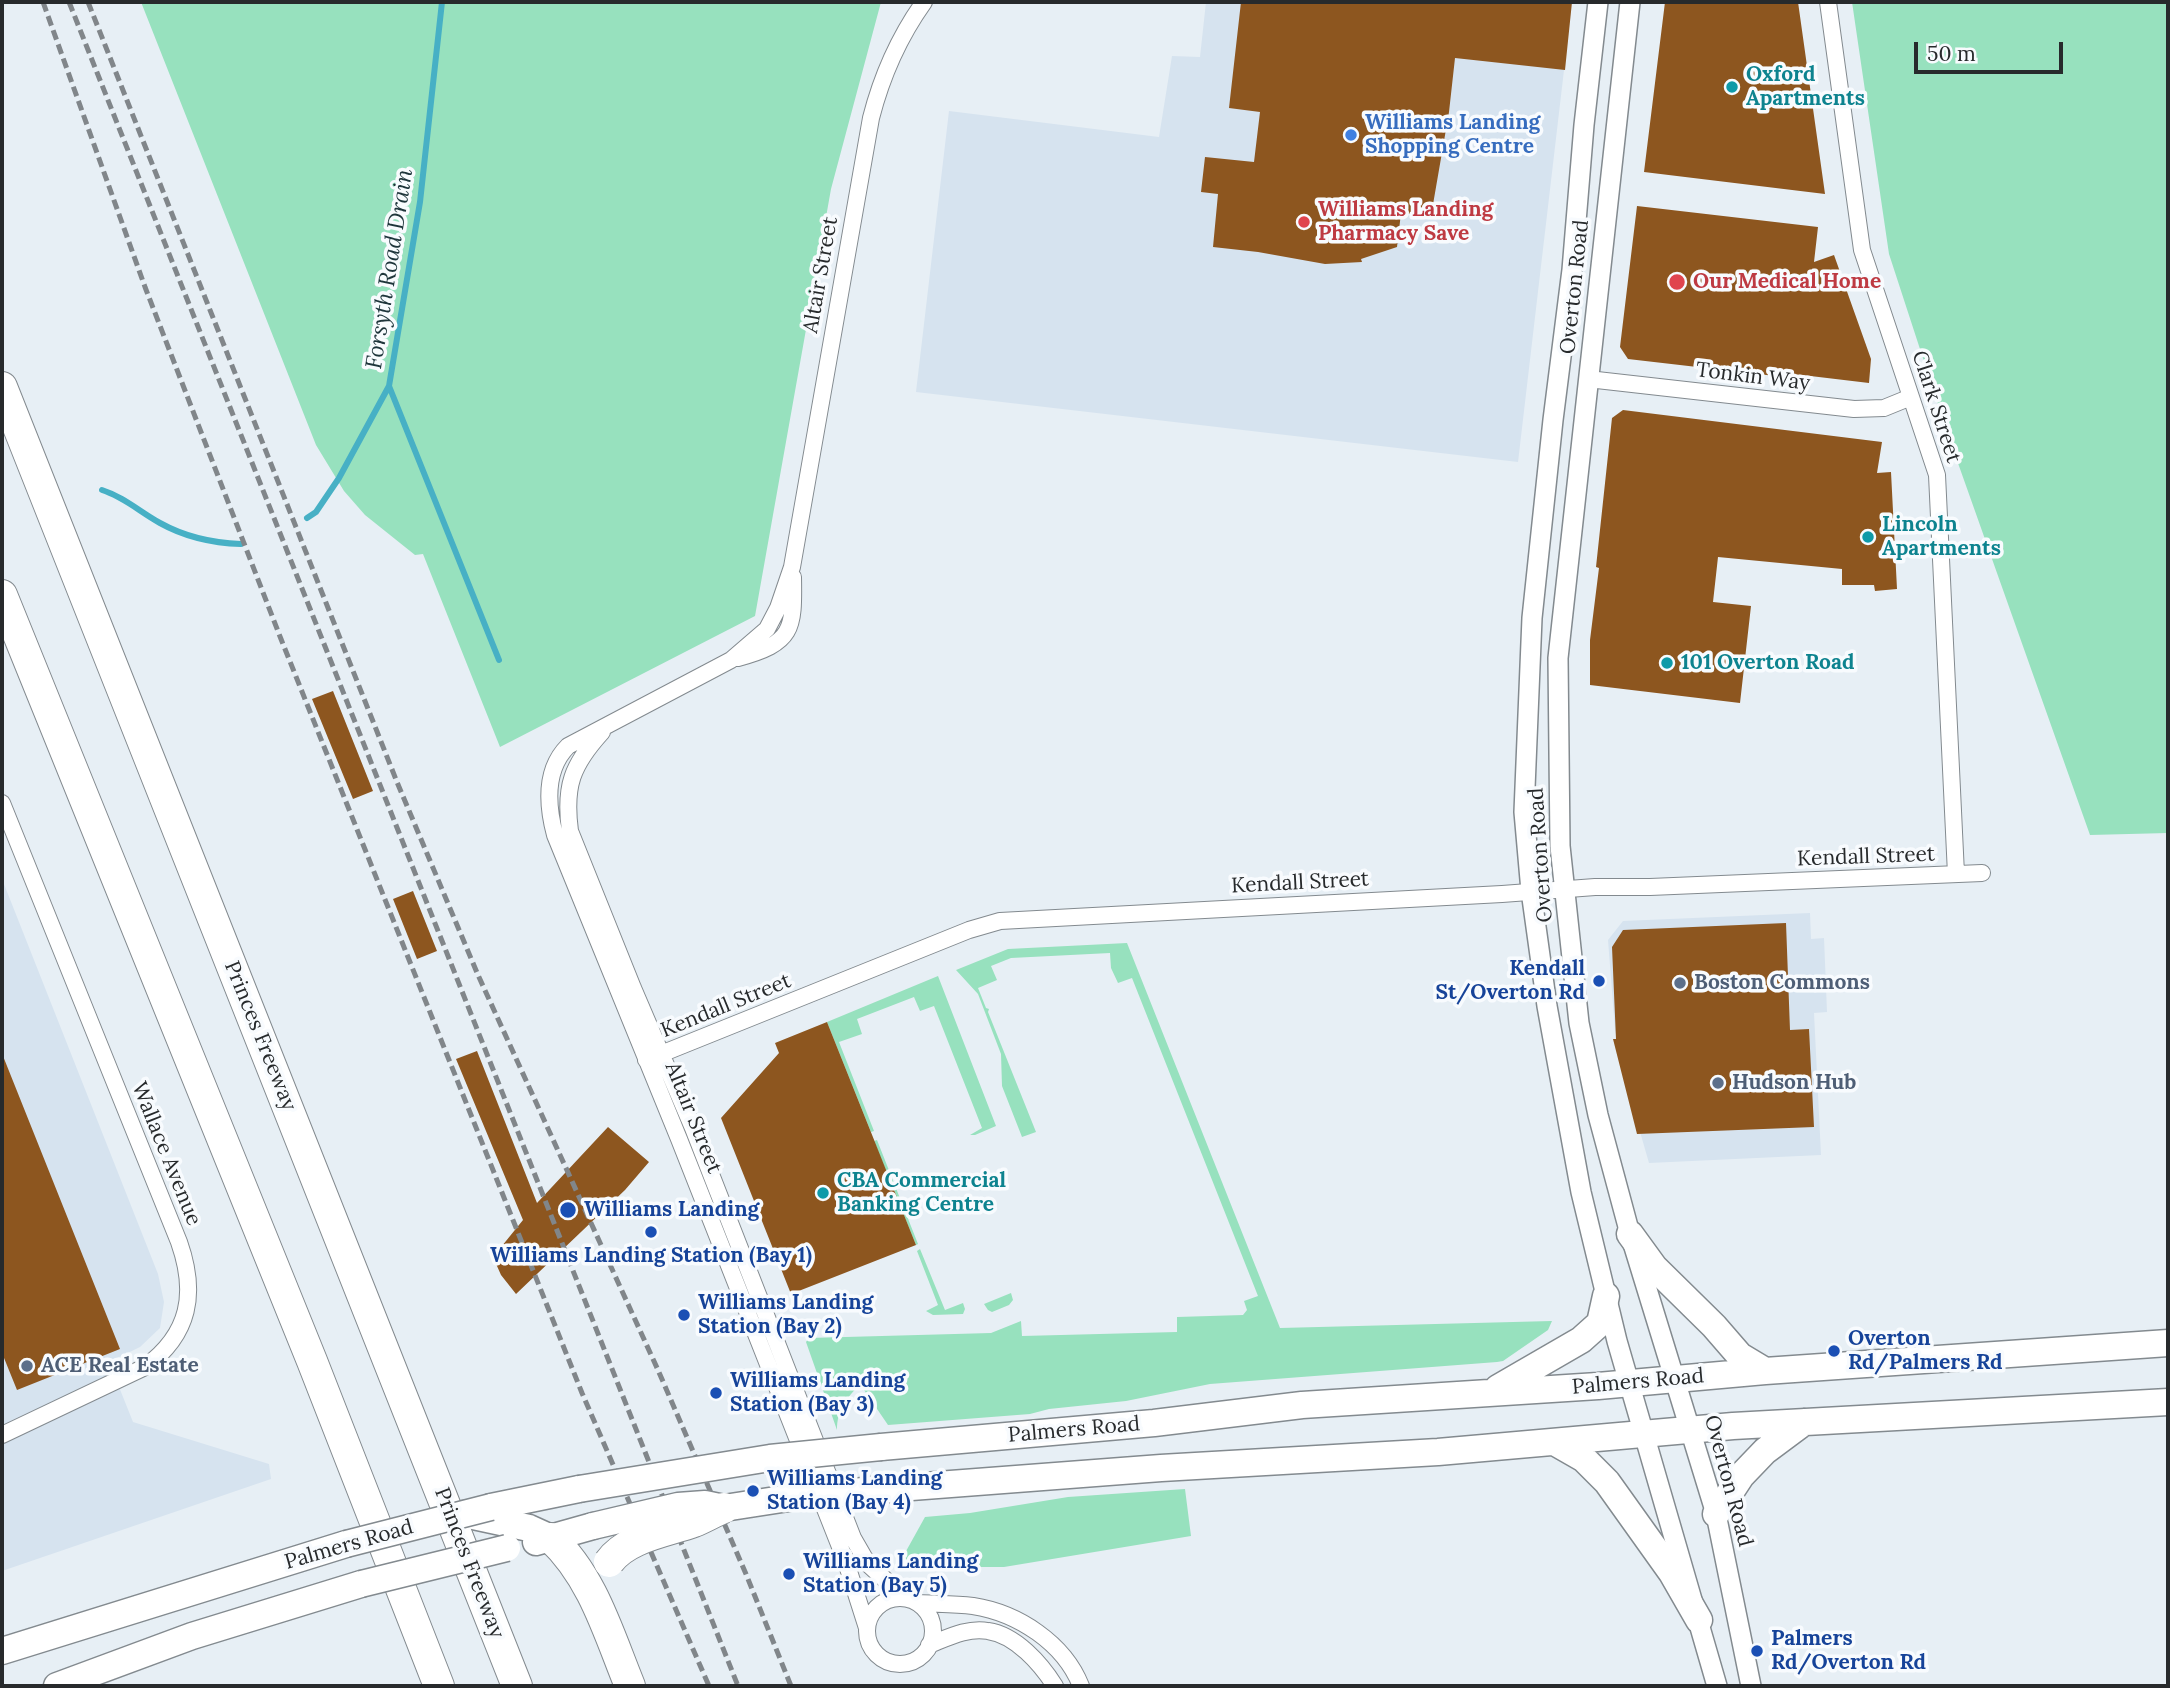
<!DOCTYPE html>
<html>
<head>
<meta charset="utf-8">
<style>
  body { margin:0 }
  #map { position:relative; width:2170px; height:1688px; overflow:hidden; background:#e7eff5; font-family:Lora,serif }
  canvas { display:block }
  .frame { position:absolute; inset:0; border:4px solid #272a2c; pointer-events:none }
  .scale { position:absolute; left:1914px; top:42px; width:149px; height:32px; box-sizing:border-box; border:4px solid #272a2c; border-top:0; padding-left:9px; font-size:21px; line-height:24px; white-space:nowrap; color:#272a2c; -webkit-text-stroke:5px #f8fbfe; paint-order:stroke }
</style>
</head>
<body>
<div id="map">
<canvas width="2170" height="1688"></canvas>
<div class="frame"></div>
<div class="scale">50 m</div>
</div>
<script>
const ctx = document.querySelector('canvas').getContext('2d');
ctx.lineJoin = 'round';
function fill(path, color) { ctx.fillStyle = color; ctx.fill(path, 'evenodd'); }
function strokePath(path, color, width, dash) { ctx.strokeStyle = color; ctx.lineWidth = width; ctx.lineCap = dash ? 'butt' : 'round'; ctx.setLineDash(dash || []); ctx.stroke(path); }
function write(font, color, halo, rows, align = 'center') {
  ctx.font = font + ' Lora,serif'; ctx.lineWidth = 7; ctx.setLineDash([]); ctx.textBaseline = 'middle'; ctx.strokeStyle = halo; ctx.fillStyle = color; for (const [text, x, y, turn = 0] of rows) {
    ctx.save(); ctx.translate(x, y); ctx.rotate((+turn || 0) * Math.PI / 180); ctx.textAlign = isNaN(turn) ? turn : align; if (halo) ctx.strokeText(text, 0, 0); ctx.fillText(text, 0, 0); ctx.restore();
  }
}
const built = new Path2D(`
  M 1206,2 L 1572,2 L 1518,462 L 916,392 L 949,111 L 1159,137 L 1172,56 L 1200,57 Z
  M 2,879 L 158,1274 L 164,1302 L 160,1328 L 140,1347 L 109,1362 L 133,1422 L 269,1464 L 271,1479 L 2,1571 Z
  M 1810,913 L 1811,939 L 1824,938 L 1827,1012 L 1814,1013 L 1821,1155 L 1649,1163 L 1630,1097 L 1615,1030 L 1608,940 L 1623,921 Z`);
const green = new Path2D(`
  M 141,2 L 881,2 L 831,189 L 755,616 L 500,747 L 423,554 L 415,555 L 365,515 L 344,491 L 316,445 Z
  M 1852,2 L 2168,2 L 2168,833 L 2090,835 L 1948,435 L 1889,254 Z
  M 1127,943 L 1280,1328 L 1552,1321 L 1548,1330 L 1503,1361 L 1497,1362 L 1210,1384 L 1126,1401 L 1049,1409 L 1030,1414 L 888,1425 L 860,1384 C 847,1398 837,1409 837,1430 L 806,1342 L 809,1338 L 991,1333 L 1021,1321 L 1022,1336 L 1177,1332 L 1177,1317 L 1243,1315 L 1247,1310 L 1244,1301 L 1258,1296 L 1132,978 L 1118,983 L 1111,968 L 1110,953 L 1011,958 L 991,966 L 997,980 L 978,988 L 986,1008 L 989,1009 L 988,1012 L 1036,1132 L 1022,1137 L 1002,1086 L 1001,1054 L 978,994 L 956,970 L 1008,949 Z
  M 938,976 L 996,1126 L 975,1135 L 970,1135 L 982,1128 L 934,1006 L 920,1011 L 914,997 L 857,1019 L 862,1034 L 839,1042 L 874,1131 L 871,1132 L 827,1022 Z
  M 877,1140 L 918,1244 L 916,1245 L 874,1141 Z
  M 920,1249 L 945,1310 L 963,1303 L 965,1309 L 963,1314 L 933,1315 L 926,1311 L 938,1305 L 917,1251 Z
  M 1011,1293 L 1013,1300 L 1009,1305 L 992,1312 L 988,1310 L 984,1304 Z
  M 1185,1489 L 1191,1536 L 1004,1567 L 912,1567 L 906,1564 L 905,1553 L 925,1517 L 970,1513 L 1068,1497 Z`);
const stream = new Path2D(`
  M 389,386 L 499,660
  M 102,490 C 124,497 140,512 160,523 C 185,537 212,543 241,544
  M 307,518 L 316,512 L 339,478 L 389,386 L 420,202 L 442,2`);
const building = new Path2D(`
  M 1241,2 L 1572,2 L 1565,70 L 1455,58 L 1449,112 L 1431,216 L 1401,213 L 1397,247 L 1361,259 L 1362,262 L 1325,264 L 1258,252 L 1213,247 L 1218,194 L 1201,192 L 1205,157 L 1254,162 L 1260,112 L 1229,108 Z
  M 1665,2 L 1798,2 L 1825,194 L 1644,172 Z
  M 1637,206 L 1818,227 L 1814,262 L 1834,255 L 1871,359 L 1869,383 L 1802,375 L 1801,379 L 1628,359 L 1620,347 Z
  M 1623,410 L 1882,442 L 1877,473 L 1891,472 L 1897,589 L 1875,591 L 1874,585 L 1842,585 L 1842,569 L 1718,557 L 1713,602 L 1751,606 L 1740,703 L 1590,685 L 1590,640 L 1599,568 L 1596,567 L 1612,418 Z
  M 333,691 L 373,791 L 353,799 L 312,699 Z
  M 413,891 L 437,951 L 417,959 L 393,899 Z
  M 1786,923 L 1790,1030 L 1809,1029 L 1814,1127 L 1637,1134 L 1613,1039 L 1616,1039 L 1612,947 L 1623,930 Z
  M 827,1022 L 916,1245 L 791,1294 L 721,1118 L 779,1053 L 775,1043 Z
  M 477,1051 L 537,1203 L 608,1127 L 649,1162 L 625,1190 L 516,1294 L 501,1275 L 493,1257 L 523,1220 L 456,1059 Z
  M 3,1056 L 120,1349 L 17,1390 L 2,1353 Z`);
const minor = new Path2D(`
  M 1828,2 L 1862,250 L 1937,475 L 1956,874
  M 1588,379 L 1854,409 L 1884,408 L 1911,397
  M 738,658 C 793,643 794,630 793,577
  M 602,732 C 572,765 564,786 570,831 L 633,988 L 693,1128 L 853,1538 L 868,1564 L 905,1598
  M 2,803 L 179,1242 C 197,1293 190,1334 145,1367 L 2,1435
  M 646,1060 L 969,930 L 1000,921 L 1502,894 L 1595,887 L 1650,887 L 1982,873
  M867 1631a33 33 0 1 1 66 0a33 33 0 1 1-66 0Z
  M 919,1603 C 936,1604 955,1604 973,1606 C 1018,1613 1064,1643 1081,1686
  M 867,1628 L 846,1562 L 679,1139 L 555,835 C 547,805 544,770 568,746 L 731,660 L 767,629 L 778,608 L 792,567 L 871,118 C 882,75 899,37 924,2
  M 929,1645 C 947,1638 968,1627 988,1631 C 1016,1635 1041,1664 1055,1686`);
const tertiary = new Path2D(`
  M 1598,2 L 1584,125 L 1572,270 L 1553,420 L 1532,618 L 1524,812 L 1531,891 L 1547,1006 L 1581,1192 L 1617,1341 L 1717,1686
  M 1630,2 L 1558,658 L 1560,846 L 1579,1023 L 1598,1115 L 1630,1234 L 1716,1514 L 1751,1686`);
const trunk = new Path2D(`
  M 1630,1234 L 1654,1267 L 1714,1326 L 1740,1356 L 1765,1371
  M 1498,1388 L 1581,1340 L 1600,1323 L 1606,1296
  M 1556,1443 L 1584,1459 L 1607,1482 L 1672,1573 L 1699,1620
  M 881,1447 L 1154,1423 L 1302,1405 L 1598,1386 L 1765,1371 L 2168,1343
  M 898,1488 L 1161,1468 L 1438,1452 L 1733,1426 L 2168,1402
  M 491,1507 L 579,1489
  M 464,1514 L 529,1528 L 551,1538
  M 1716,1514 L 1741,1476 L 1765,1451 L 1804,1422
  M 536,1542 L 593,1526
  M 2,1651 L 346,1544
  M 57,1686 L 192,1636 L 361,1584`);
const motorway = new Path2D(`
  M 2,387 L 517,1686
  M 2,595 L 312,1361 L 439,1686
  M 551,1538 C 593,1577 609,1635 630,1686`);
const rail = new Path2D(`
  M 43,2 L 145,287 L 281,639 L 582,1393 L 709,1686
  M 69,2 L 738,1686
  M 88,2 L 397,782 L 478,975 L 658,1370 L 746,1574 L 791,1686`);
const trunkBridge = new Path2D(`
  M 579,1489 L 770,1458 L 881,1447
  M 593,1526 L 678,1506 L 705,1504 L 724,1508 L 795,1497 L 898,1488
  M 346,1544 L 491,1507
  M 361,1584 L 507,1548`);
const motorwayBridge = new Path2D(`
  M 609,1562 C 627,1537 667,1532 694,1522 C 704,1518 714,1512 724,1508`);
const markers = [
  [1732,87,7,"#0f9aa8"],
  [1351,135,7,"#3f7fe0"],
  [1304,222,7,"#e0444e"],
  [1677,282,9,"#e0444e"],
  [1868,537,7,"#0f9aa8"],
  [1667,663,7,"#0f9aa8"],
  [1599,981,7,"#1a4fb4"],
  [1680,983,7,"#5c6f8a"],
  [1718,1083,7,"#5c6f8a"],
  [823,1193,7,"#0f9aa8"],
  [568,1210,9,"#1a4fb4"],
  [651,1232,7,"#1a4fb4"],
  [684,1315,7,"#1a4fb4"],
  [1834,1351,7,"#1a4fb4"],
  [27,1366,7,"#5c6f8a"],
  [716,1393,7,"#1a4fb4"],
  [753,1491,7,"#1a4fb4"],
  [789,1574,7,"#1a4fb4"],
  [1757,1651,7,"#1a4fb4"]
];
const cultureNames = [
  ["Oxford",1746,75],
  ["Apartments",1746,99],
  ["Lincoln",1882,525],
  ["Apartments",1882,549],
  ["101 Overton Road",1681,663],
  ["CBA Commercial",837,1181],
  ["Banking Centre",837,1205]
];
const shopNames = [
  ["Williams Landing",1365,123],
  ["Shopping Centre",1365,147]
];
const healthNames = [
  ["Williams Landing",1318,210],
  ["Pharmacy Save",1318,234],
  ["Our Medical Home",1693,282]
];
const streetNames = [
  ["Altair Street",821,275,-80],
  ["Overton Road",1575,287,-84],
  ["Tonkin Way",1753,377,7],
  ["Clark Street",1936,407,72],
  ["Overton Road",1541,855,-94],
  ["Kendall Street",1866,857,-2],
  ["Kendall Street",1300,883,-3],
  ["Kendall Street",726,1006,-22],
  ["Princes Freeway",260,1036,68],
  ["Altair Street",693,1118,68],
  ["Wallace Avenue",166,1154,68],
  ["Palmers Road",1638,1382,-5],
  ["Palmers Road",1074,1430,-5],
  ["Overton Road",1728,1481,75],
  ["Palmers Road",349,1545,-16],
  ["Princes Freeway",469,1563,69]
];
const transitNames = [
  ["Kendall",1585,969,"right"],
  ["St/Overton Rd",1585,993,"right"],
  ["Williams Landing",584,1210],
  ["Williams Landing Station (Bay 1)",651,1256,"center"],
  ["Williams Landing",698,1303],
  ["Station (Bay 2)",698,1327],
  ["Overton",1848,1339],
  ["Rd/Palmers Rd",1848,1363],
  ["Williams Landing",730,1381],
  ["Station (Bay 3)",730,1405],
  ["Williams Landing",767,1479],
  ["Station (Bay 4)",767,1503],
  ["Williams Landing",803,1562],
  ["Station (Bay 5)",803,1586],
  ["Palmers",1771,1639],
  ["Rd/Overton Rd",1771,1663]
];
const serviceNames = [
  ["Boston Commons",1694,983],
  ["Hudson Hub",1732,1083],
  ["ACE Real Estate",41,1366]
];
const waterNames = [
  ["Forsyth Road Drain",390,269,-81]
];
fill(built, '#d6e3ef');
fill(green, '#97e1be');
strokePath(stream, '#47b0c5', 6);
fill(building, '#8d561f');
strokePath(minor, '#838a8f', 18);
strokePath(tertiary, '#838a8f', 22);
strokePath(trunk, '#838a8f', 29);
strokePath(motorway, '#838a8f', 32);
strokePath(minor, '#fff', 16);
strokePath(tertiary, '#fff', 19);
strokePath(trunk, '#fff', 26);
strokePath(motorway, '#fff', 30);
strokePath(rail, '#81868a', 5, [10, 5]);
strokePath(trunkBridge, '#838a8f', 29, []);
strokePath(motorwayBridge, '#838a8f', 32, []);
strokePath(trunkBridge, '#fff', 26);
strokePath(motorwayBridge, '#fff', 30);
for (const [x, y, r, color] of markers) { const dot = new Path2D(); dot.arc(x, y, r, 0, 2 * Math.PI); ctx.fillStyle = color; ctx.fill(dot); strokePath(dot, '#f8fbfe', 2.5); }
write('bold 21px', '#0d838f', '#f8fbfe', cultureNames, 'left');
write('bold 21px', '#366cbe', '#f8fbfe', shopNames, 'left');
write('bold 21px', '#be3a42', '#f8fbfe', healthNames, 'left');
write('21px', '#272a2c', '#f8fbfe', streetNames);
write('bold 21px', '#164399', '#f8fbfe', transitNames, 'left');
write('bold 21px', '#4e5e75', '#f8fbfe', serviceNames, 'left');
write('italic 23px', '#1e353b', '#f8fbfe', waterNames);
</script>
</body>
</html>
